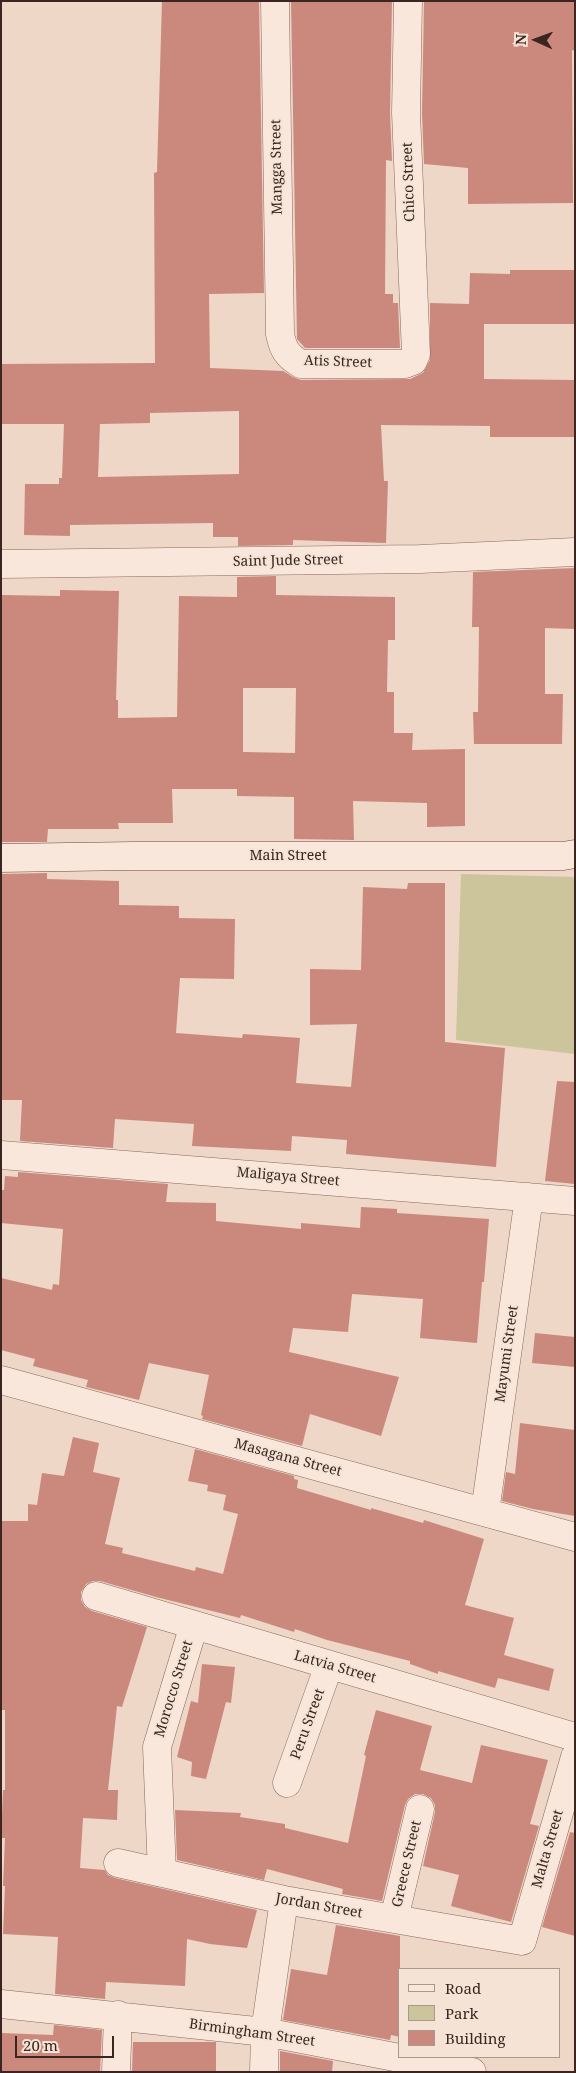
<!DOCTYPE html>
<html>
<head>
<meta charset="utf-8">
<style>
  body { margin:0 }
  #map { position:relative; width:576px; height:2073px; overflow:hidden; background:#eed7c7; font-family:"Noto Serif",serif }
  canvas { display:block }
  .frame { position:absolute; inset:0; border:2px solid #3a2520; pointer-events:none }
  .legend { position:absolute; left:398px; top:1968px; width:162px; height:90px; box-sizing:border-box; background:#f5e4d6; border:1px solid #aa988d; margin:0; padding:6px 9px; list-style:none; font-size:15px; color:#3a2520 }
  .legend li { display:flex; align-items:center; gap:10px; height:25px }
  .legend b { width:25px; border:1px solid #aa988d }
  .north { position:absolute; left:511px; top:15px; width:50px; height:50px; -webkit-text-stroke:4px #f5e4d6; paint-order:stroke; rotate:272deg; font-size:14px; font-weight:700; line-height:20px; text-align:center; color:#3a2520 }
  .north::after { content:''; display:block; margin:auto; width:18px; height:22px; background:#3a2520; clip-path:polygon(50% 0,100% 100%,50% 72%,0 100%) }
  .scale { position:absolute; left:15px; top:2036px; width:99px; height:22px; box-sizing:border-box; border:2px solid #3a2520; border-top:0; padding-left:6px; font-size:15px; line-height:18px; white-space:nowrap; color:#3a2520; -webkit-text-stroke:4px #f5e4d6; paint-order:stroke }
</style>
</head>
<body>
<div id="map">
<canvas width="576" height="2073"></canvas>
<div class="frame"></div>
<ul class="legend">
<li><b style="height:6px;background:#f8e7da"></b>Road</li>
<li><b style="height:14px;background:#ccc49a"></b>Park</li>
<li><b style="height:14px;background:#cb887d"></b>Building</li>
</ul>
<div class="north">N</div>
<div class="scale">20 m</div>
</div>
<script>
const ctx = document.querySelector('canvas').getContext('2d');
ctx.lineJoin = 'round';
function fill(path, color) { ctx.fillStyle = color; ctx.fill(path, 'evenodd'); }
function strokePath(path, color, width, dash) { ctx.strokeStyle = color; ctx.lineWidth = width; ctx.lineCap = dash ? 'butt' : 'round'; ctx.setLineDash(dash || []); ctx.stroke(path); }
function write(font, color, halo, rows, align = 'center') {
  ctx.font = font + ' "Noto Serif",serif'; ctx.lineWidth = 4; ctx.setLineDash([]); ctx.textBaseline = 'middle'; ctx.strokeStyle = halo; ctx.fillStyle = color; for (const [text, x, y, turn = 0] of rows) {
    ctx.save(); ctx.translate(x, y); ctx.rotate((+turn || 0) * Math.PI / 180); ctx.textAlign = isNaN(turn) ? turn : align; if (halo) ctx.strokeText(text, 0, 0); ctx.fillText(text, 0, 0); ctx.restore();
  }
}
const green = new Path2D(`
  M 461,874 L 575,877 L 575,1054 L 456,1040 Z`);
const building = new Path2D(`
  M 162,1 L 259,1 L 264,293 L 209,294 L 210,368 L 283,371 L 293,377 L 301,380 L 410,379 L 423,373 L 430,360 L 430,303 L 469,304 L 470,273 L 510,274 L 510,270 L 575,270 L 575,324 L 484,324 L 484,379 L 575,380 L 575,437 L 490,437 L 490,426 L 381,425 L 384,481 L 388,481 L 386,543 L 293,540 L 293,545 L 238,546 L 238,537 L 213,537 L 213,523 L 70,525 L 70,536 L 24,535 L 25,484 L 59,484 L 59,478 L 62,478 L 64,424 L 1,424 L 1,364 L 155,363 L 154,173 L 157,172 ZM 239,411 L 239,474 L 98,477 L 100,424 L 150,423 L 150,413 Z
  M 291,1 L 392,1 L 390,113 L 392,161 L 386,160 L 385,294 L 393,294 L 393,303 L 398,303 L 400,348 L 305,348 L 297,339 Z
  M 424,1 L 575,1 L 575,51 L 572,50 L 573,203 L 468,204 L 468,168 L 424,164 L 422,113 Z
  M 575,568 L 575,629 L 545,628 L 545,694 L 563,694 L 562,744 L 474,744 L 473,712 L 478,712 L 479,627 L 472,627 L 473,572 Z
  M 276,576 L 276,595 L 395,597 L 395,640 L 388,640 L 387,692 L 394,692 L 394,733 L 413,733 L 412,750 L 465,749 L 465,826 L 427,827 L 427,803 L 353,801 L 354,840 L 294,839 L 294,797 L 237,796 L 237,789 L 172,789 L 173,823 L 118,823 L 119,829 L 48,829 L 47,842 L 2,842 L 1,595 L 60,596 L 60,590 L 119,591 L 116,700 L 118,700 L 118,718 L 177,717 L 179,596 L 237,597 L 237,577 ZM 243,688 L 296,688 L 295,753 L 243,752 Z
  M 47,873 L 47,879 L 119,881 L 119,905 L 179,906 L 179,918 L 235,919 L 234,979 L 180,978 L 176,1033 L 242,1038 L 243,1034 L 300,1038 L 296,1083 L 351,1087 L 357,1024 L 310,1025 L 310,969 L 361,970 L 363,887 L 407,889 L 408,883 L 445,883 L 445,1042 L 505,1048 L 496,1167 L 346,1154 L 347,1140 L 292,1136 L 291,1151 L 192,1146 L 194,1124 L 115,1119 L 113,1148 L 20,1141 L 22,1100 L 1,1100 L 2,874 Z
  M 557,1081 L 575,1082 L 575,1184 L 545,1181 Z
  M 18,1172 L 168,1184 L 166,1202 L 216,1203 L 216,1221 L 301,1229 L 301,1223 L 360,1228 L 361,1207 L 397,1209 L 397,1213 L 489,1219 L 484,1282 L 482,1282 L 477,1343 L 420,1338 L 423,1299 L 352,1294 L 348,1332 L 293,1328 L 289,1352 L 399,1377 L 381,1436 L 310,1414 L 302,1446 L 202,1419 L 203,1416 L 201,1415 L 209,1375 L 149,1363 L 139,1400 L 86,1387 L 88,1380 L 33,1366 L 35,1359 L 1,1350 L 1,1278 L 52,1290 L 53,1284 L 59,1285 L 63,1229 L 1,1223 L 1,1190 L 4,1190 L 5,1176 L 18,1177 Z
  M 535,1333 L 575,1337 L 575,1367 L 532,1363 Z
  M 520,1423 L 575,1430 L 575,1516 L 533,1509 L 502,1501 L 506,1472 L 515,1474 Z
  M 73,1437 L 99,1443 L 93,1472 L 120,1478 L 105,1544 L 123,1548 L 122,1553 L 195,1571 L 196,1567 L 223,1574 L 238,1514 L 223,1510 L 226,1495 L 207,1491 L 208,1485 L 188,1481 L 195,1449 L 294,1476 L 294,1479 L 298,1480 L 297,1488 L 371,1510 L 371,1508 L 423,1523 L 424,1520 L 484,1539 L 465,1605 L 514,1618 L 504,1655 L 554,1669 L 549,1691 L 498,1678 L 495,1688 L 438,1671 L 438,1674 L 410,1664 L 410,1661 L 327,1640 L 295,1629 L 294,1632 L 241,1615 L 240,1618 L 156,1597 L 100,1581 L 93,1581 L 86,1584 L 81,1592 L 81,1600 L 85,1607 L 92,1611 L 147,1627 L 122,1707 L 117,1706 L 108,1790 L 118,1790 L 117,1820 L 83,1818 L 80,1868 L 105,1870 L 108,1875 L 115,1878 L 257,1910 L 247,1948 L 210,1944 L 187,1939 L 185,1986 L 106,1982 L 105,1999 L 55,1994 L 58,1937 L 3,1934 L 5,1886 L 3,1886 L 5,1838 L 1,1838 L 3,1790 L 5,1790 L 5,1710 L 1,1710 L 2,1521 L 28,1521 L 28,1504 L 37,1505 L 42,1473 L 64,1476 Z
  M 202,1664 L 235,1667 L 231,1703 L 226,1702 L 206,1779 L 191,1776 L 192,1762 L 177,1757 L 191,1701 L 198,1703 Z
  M 376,1710 L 432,1726 L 420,1770 L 472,1783 L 481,1745 L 548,1760 L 530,1824 L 539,1826 L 511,1922 L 451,1906 L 459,1875 L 423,1866 L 435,1812 L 435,1805 L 431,1798 L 423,1794 L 415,1794 L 408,1799 L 405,1805 L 382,1901 L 342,1894 L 343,1889 L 267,1869 L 264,1880 L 177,1860 L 175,1810 L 241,1813 L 240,1817 L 285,1824 L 285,1828 L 348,1843 L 366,1756 L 364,1755 Z
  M 570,1832 L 575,1833 L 575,1936 L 542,1927 Z
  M 336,1925 L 400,1936 L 400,2037 L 391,2035 L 390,2040 L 283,2020 L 291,1969 L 327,1975 Z
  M 54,2025 L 102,2030 L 100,2072 L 1,2072 L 1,2033 L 53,2035 Z
  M 133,2042 L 216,2042 L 216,2072 L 132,2072 Z
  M 280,2051 L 333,2061 L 332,2072 L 280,2072 Z`);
const street = new Path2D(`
  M 275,1 L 280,334 C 283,349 287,356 301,364 L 405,364 L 413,361 L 416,354 L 406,113 L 408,1
  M 1,564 L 420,559 L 575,552
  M 1,1155 L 575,1201
  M 1,1380 L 575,1537
  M 485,1512 L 529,1197
  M 96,1596 L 575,1737
  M 287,1783 L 329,1665
  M 118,1863 L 284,1900 L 522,1941 L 575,1757
  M 162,1873 L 157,1747 L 194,1625
  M 394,1919 L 420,1809
  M 1,2004 L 265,2032 L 472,2072
  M 116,2072 L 118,2015
  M 264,2072 L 265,2032 L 284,1900`);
const secondary = new Path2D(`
  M 1,858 L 133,856 L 563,856 L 575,854`);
const streetNames = [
  ["Mangga Street",277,167,-91],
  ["Chico Street",409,182,-92],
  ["Atis Street",338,362,2],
  ["Saint Jude Street",288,561,-1],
  ["Main Street",288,856],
  ["Maligaya Street",288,1177,5],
  ["Mayumi Street",507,1354,-82],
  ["Masagana Street",288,1458,15],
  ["Latvia Street",335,1667,16],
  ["Morocco Street",174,1689,-73],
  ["Peru Street",308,1724,-70],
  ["Malta Street",548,1849,-74],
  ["Greece Street",407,1864,-77],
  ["Jordan Street",319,1906,10],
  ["Birmingham Street",252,2033,8]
];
fill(green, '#ccc49a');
fill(building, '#cb887d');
strokePath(street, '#89685c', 29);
strokePath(secondary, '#6b493f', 29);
strokePath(street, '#f8e7da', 28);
strokePath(secondary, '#f8e7da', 28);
write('14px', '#3a2520', '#f5e4d6', streetNames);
</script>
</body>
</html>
